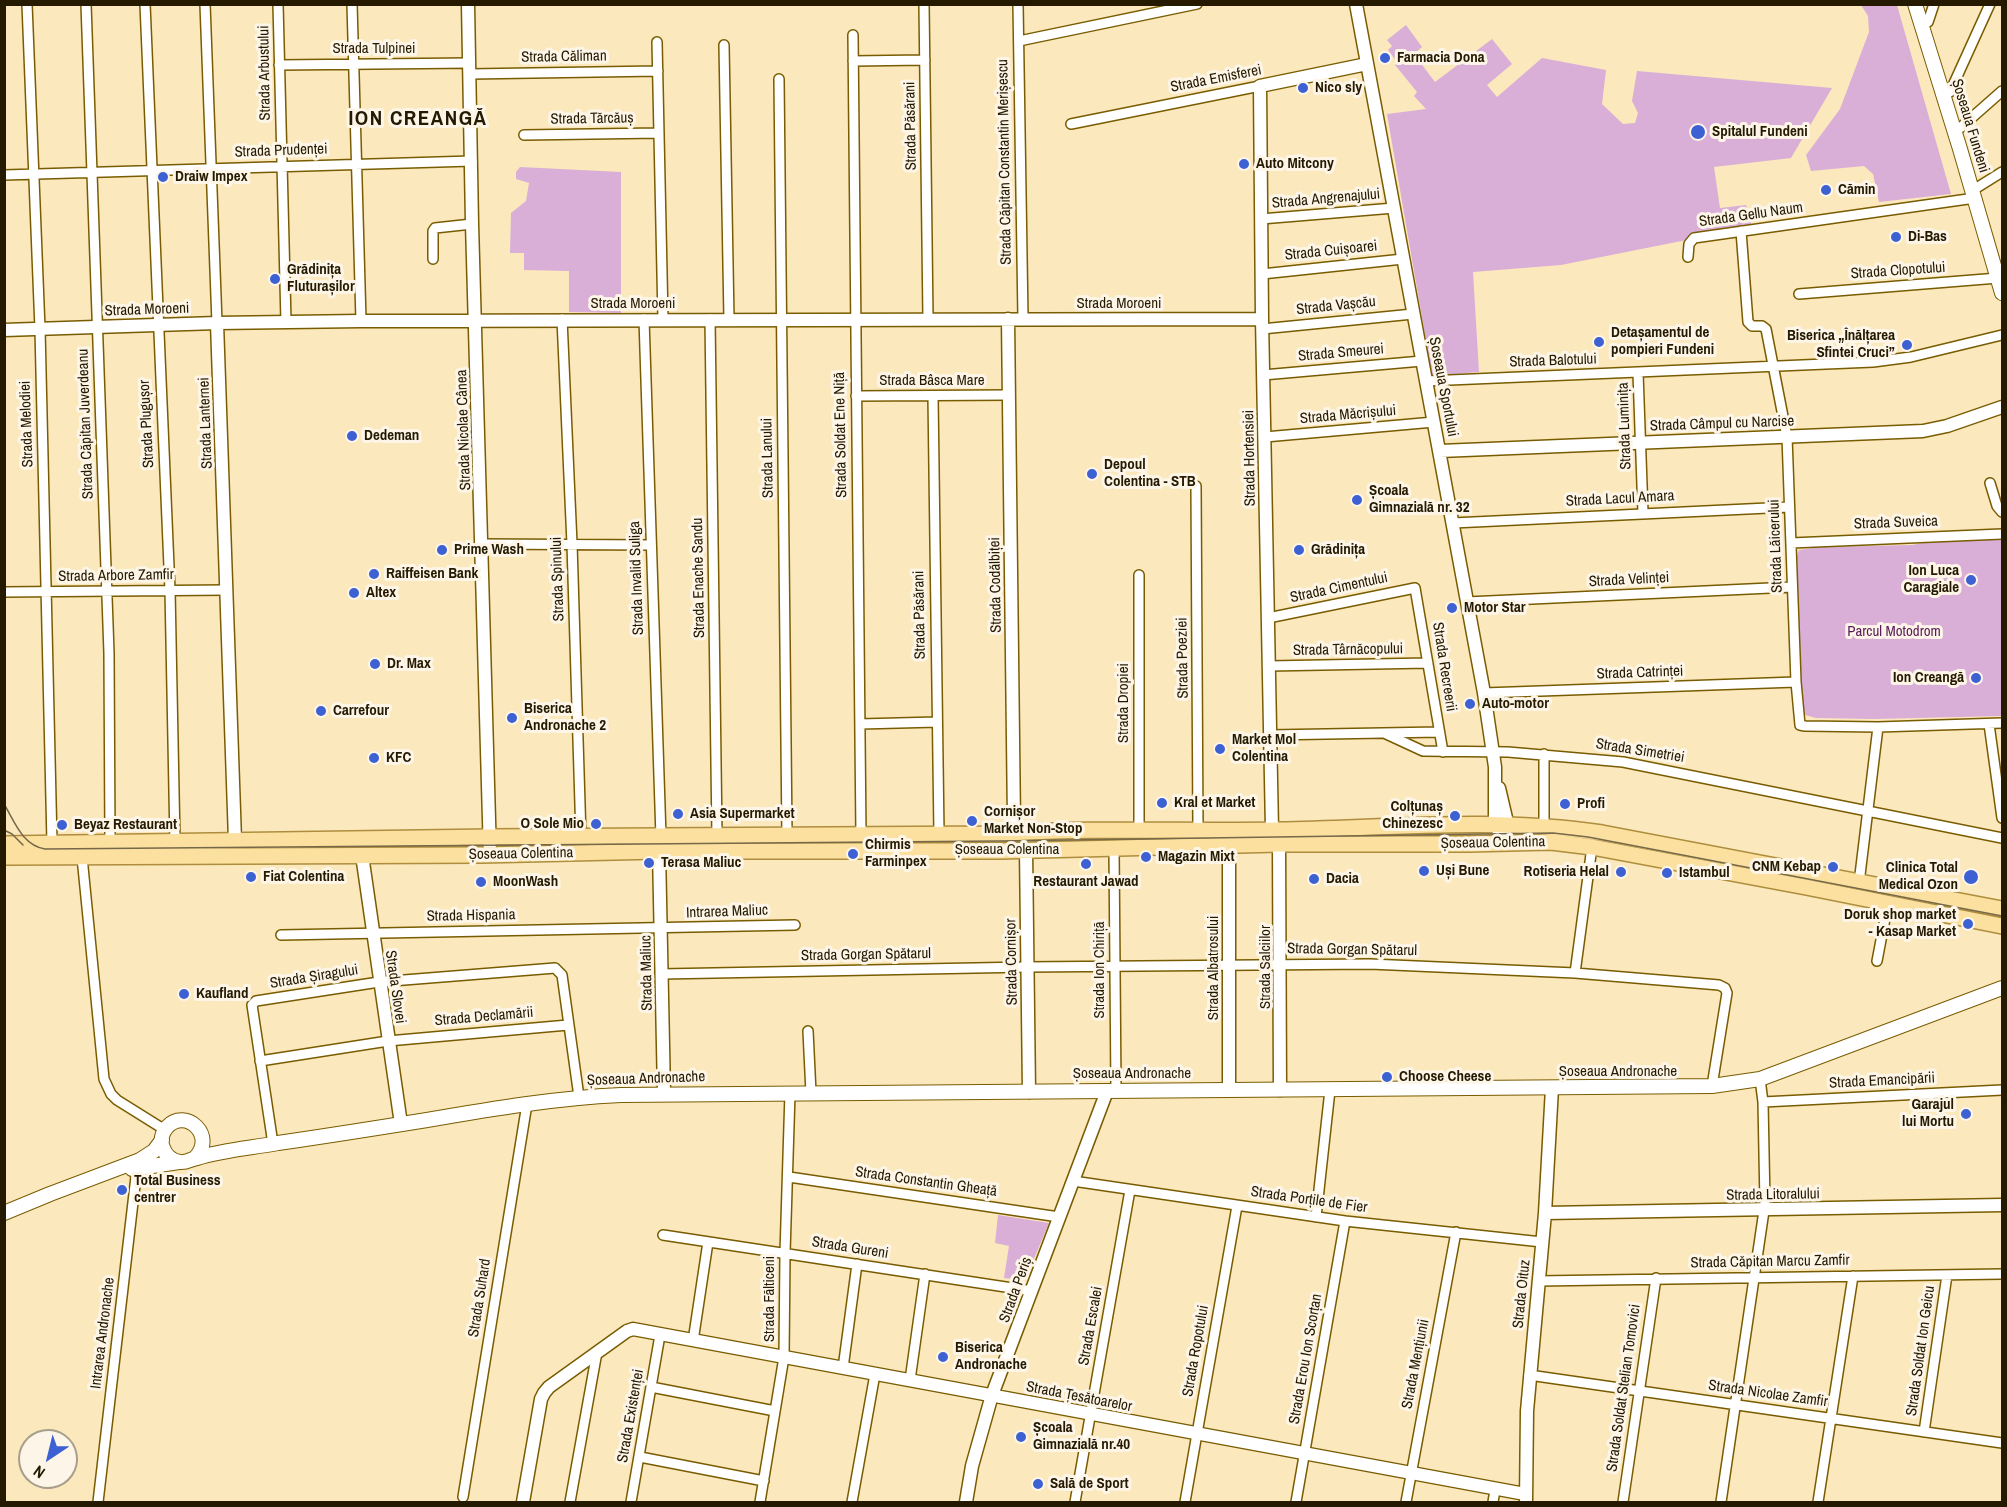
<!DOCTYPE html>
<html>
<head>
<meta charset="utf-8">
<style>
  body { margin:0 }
  #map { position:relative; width:2007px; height:1507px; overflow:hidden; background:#fbe8bc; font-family:"Archivo Narrow",sans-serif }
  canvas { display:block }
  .frame { position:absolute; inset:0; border:6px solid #251900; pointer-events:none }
  .north { position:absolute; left:18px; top:1429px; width:60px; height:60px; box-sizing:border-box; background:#fdf6e8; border:2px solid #a79e8b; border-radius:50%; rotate:215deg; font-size:16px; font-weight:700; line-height:24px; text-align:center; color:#251900 }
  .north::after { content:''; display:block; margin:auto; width:21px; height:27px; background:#3d60d2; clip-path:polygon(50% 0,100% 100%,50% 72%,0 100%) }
</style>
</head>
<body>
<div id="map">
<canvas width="2007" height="1507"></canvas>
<div class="frame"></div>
<div class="north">N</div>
</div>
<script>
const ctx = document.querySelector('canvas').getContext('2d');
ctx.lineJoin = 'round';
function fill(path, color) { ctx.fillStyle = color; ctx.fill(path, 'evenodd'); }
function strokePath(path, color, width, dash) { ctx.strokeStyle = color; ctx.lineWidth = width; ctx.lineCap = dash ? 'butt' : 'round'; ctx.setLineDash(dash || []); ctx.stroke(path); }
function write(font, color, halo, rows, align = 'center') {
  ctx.font = font + ' "Archivo Narrow",sans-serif'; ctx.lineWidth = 6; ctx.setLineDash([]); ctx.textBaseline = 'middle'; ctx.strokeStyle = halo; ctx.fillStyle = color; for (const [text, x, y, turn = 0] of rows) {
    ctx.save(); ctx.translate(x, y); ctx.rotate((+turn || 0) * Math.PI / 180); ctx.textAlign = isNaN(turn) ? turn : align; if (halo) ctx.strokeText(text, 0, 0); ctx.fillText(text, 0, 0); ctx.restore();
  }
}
const green = new Path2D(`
  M 1861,5 L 1897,5 L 1951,194 L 1879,202 L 1873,174 L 1864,166 L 1811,171 L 1806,155 L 1840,109 L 1869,32 L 1868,16 Z
  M 1406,25 L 1422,47 L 1414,54 L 1435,82 L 1492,39 L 1512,64 L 1487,85 L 1497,97 L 1542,58 L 1606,70 L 1602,104 L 1623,124 L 1635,123 L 1638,113 L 1632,101 L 1637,71 L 1832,88 L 1791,158 L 1714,167 L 1720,208 L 1746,205 L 1752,227 L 1561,265 L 1473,272 L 1479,372 L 1432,376 L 1387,114 L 1426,109 L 1414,96 L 1417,92 L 1395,65 L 1397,62 L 1388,50 L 1392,46 L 1387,40 Z
  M 520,167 L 621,172 L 621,313 L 569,312 L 569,271 L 524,270 L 524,253 L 510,253 L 511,213 L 526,201 L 529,183 L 516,179 L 516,172 Z
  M 2002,537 L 2002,716 L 1874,719 L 1816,718 L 1805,715 L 1802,709 L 1796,558 L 1799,550 L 1819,547 L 1912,545 L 1939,540 Z
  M 998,1215 L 1049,1223 L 1025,1280 L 1004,1278 L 1009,1246 L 995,1243 Z`);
const minor = new Path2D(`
  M 27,4 L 40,329 L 52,843
  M 86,4 L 109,653 L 110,843
  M 145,4 L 170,590 L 175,842
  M 205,4 L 217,323
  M 278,4 L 286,322
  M 352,4 L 361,321
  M 924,4 L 928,319
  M 1018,4 L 1023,319
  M 1928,22 L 1934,4
  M 853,35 L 861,835
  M 1019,41 L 1197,4
  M 657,42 L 663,319
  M 724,45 L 729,319
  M 853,61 L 925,60
  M 279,65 L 470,63
  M 470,74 L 658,71
  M 779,79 L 787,836
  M 1950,92 L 1990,4
  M 1071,124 L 1260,86
  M 1960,128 L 2002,91
  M 524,135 L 659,133
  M 4,175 L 472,161
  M 1978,187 L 2002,172
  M 1261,219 L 1394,208
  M 1741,231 L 1748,322 L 1752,326 L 1762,326 L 1766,329 L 1787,437 L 1796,682 L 1800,725 L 1805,726 L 1878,727 L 2002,723
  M 1688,257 L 1689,244 L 1694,238 L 1975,198
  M 433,259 L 433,231 L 435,228 L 472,224
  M 1262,274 L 1403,259
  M 1799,294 L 1998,278
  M 562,319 L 572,544 L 581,837
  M 644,319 L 661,837
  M 710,319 L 717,836
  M 1262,329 L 1413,314
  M 1638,373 L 1643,513
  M 1263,375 L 1422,361
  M 1426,381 L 1873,362 L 1911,357 L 2002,335
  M 856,396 L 1009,395
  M 933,396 L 939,834
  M 1265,437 L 1434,422
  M 1990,483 L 1997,506 L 2002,512
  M 1196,486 L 1198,831
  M 1453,523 L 1789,507
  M 1791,543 L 2002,534
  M 482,544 L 651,545
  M 4,592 L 227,590
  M 1467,602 L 1792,587
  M 1268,618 L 1415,588 L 1443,752
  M 1269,666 L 1428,663
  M 1484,693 L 1796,682
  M 860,724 L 937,722
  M 1989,724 L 2002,818
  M 1384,733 L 1423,751 L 1508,752 L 1623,762 L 2002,838
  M 1270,735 L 1439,732
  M 1544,827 L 1544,754
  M 1139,830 L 1139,575
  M 1114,849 L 1116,1091
  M 82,857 L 104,1079 L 111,1094 L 117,1100 L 165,1130
  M 1859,883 L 1878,727
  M 281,935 L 795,925
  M 1877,961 L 1888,903
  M 1575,973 L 1592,847
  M 662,974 L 1027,967 L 1370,964 L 1575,973 L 1719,985 L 1725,988 L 1727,993 L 1712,1086
  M 808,1031 L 811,1093
  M 260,1061 L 388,1041 L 568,1025
  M 1763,1102 L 2002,1090
  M 273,1144 L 252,1005 L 256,1001 L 379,982 L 555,968 L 562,975 L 579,1097
  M 789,1177 L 1059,1217
  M 1073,1181 L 1345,1221 L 1542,1242
  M 1316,1217 L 1330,1090
  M 663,1235 L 1032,1291
  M 1538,1281 L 2002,1274
  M 693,1341 L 708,1242
  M 843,1368 L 857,1264
  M 1529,1375 L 2002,1443
  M 910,1380 L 925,1274
  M 651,1387 L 775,1411
  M 1924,1432 L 1947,1275
  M 640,1457 L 764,1481
  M 463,1497 L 527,1104
  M 98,1502 L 137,1168
  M 570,1502 L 597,1352
  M 631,1502 L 660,1335
  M 760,1502 L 784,1357 L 785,1253 L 790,1093
  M 852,1502 L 875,1374
  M 1075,1502 L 1130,1190
  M 1185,1502 L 1237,1206
  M 1296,1502 L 1345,1221
  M 1406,1502 L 1456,1232
  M 1493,1502 L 1495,1490
  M 1623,1502 L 1656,1278
  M 1721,1502 L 1765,1204 L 1763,1102 L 1760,1079
  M 1818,1502 L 1853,1276`);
const tertiary = new Path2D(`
  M 468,4 L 472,224 L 490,855
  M 1356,4 L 1484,693 L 1495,767 L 1495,819 L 1502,843
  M 1008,319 L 1014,823
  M 217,323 L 235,840
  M 4,330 L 217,323 L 361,321 L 1262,319
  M 1440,451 L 1923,431 L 1947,426 L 2002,407
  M 1499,788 L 1506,818 L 1505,833
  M 1272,830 L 1262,319 L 1260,86 L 1367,64
  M 1279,844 L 1280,1090
  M 1229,846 L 1229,1090
  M 1026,850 L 1029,1092
  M 659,851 L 664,1094
  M 362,855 L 401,1124
  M 1545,1213 L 2002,1205
  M 1526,1501 L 1527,1411 L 1545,1213 L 1552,1088
  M 523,1502 L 541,1399 L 544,1393 L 549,1387 L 627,1331 L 633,1329 L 1525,1494
  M 966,1502 L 972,1466 L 992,1395 L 1107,1091`);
const secondary = new Path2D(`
  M 1915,4 L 1960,149 L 2002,293
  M 195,1158 C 217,1136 186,1107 167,1127 C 162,1133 160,1141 163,1148 C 166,1156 172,1161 180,1162 C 186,1163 191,1159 197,1158 C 223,1150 251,1148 278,1143 C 327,1136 377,1128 427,1120 C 491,1109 555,1098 621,1095 L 1712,1086 L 1760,1079 L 2002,988
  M 132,1169 L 179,1162
  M 4,1213 L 50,1194 L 140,1160 L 154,1151 L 162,1140`);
const primary = new Path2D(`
  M 4,844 L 490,837 L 998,834 C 1092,827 1186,832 1280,830 C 1387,828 1496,817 1602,833 L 2002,909
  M 4,857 L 482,855 L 659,851 L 1000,851 L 1279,844 L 1469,844 L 1551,842 L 1592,847 L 1806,887 L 2002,926`);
const tram = new Path2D(`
  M 4,804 C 15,822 22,845 45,849 L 999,841 L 1553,833 L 1588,837 L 2002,916
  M 4,830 L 12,834 L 23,845`);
const markers = [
  [1385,58,6,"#3d60d2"],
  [1303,88,6,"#3d60d2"],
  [1698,132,8,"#3d60d2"],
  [1244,164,6,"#3d60d2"],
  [163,177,6,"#3d60d2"],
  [1826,190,6,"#3d60d2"],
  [1896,237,6,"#3d60d2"],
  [275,279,6,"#3d60d2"],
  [1599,342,6,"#3d60d2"],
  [1907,345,6,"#3d60d2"],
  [352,436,6,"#3d60d2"],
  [1092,474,6,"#3d60d2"],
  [1357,500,6,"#3d60d2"],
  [442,550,6,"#3d60d2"],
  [1299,550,6,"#3d60d2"],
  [374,574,6,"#3d60d2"],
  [1971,580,6,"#3d60d2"],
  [354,593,6,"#3d60d2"],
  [1452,608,6,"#3d60d2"],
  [375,664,6,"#3d60d2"],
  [1976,678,6,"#3d60d2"],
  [1470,704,6,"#3d60d2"],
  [321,711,6,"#3d60d2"],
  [512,718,6,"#3d60d2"],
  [1220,749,6,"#3d60d2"],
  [374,758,6,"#3d60d2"],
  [1162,803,6,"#3d60d2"],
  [1565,804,6,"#3d60d2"],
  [678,814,6,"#3d60d2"],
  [1455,816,6,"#3d60d2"],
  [972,821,6,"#3d60d2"],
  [596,824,6,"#3d60d2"],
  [62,825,6,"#3d60d2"],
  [853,854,6,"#3d60d2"],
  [1146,857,6,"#3d60d2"],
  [649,863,6,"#3d60d2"],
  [1086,864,6,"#3d60d2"],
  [1833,867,6,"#3d60d2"],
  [1424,871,6,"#3d60d2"],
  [1621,872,6,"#3d60d2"],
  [1667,873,6,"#3d60d2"],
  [251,877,6,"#3d60d2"],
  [1971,877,8,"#3d60d2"],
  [1314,879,6,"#3d60d2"],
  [481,882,6,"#3d60d2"],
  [1968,924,6,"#3d60d2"],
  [184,994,6,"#3d60d2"],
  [1387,1077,6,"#3d60d2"],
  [1966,1114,6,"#3d60d2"],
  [122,1190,6,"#3d60d2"],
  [943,1357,6,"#3d60d2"],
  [1021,1437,6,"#3d60d2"],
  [1038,1484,6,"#3d60d2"]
];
const streetNames = [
  ["Strada Tulpinei",374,49],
  ["Strada Căliman",564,57,-1],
  ["Strada Arbustului",265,73,-91],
  ["Strada Emisferei",1216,79,-11],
  ["Strada Tărcăuș",592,119,-1],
  ["Strada Păsărani",911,126,-91],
  ["Șoseaua Fundeni",1970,126,73],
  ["Strada Prudenței",281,151,-2],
  ["Strada Căpitan Constantin Merișescu",1005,162,-91],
  ["Strada Angrenajului",1326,199,-5],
  ["Strada Gellu Naum",1751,215,-8],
  ["Strada Cuișoarei",1331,251,-6],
  ["Strada Clopotului",1898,271,-4],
  ["Strada Moroeni",633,304],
  ["Strada Moroeni",1119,304],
  ["Strada Vașcău",1336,306,-6],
  ["Strada Moroeni",147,310,-2],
  ["Strada Smeurei",1341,353,-5],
  ["Strada Balotului",1553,361,-2],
  ["Strada Bâsca Mare",932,381],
  ["Șoseaua Sportului",1443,387,79],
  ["Strada Măcrișului",1348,415,-5],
  ["Strada Lanternei",206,423,-92],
  ["Strada Melodiei",27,424,-92],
  ["Strada Căpitan Juverdeanu",86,424,-92],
  ["Strada Plugușor",147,424,-93],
  ["Strada Câmpul cu Narcise",1722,424,-2],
  ["Strada Luminița",1625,426,-92],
  ["Strada Nicolae Cânea",464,430,-92],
  ["Strada Soldat Ene Niță",841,435,-91],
  ["Strada Lanului",768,458,-91],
  ["Strada Hortensiei",1250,458,-91],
  ["Strada Lacul Amara",1620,499,-3],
  ["Strada Suveica",1896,523,-2],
  ["Strada Lăicerului",1776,546,-92],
  ["Strada Arbore Zamfir",116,576,-1],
  ["Strada Invalid Suliga",637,578,-92],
  ["Strada Enache Sandu",699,578,-91],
  ["Strada Spinului",558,579,-92],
  ["Strada Velinței",1629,580,-3],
  ["Strada Codălbiței",996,585,-91],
  ["Strada Cimentului",1339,588,-12],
  ["Strada Păsărani",920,615,-91],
  ["Strada Târnăcopului",1348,650,-1],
  ["Strada Poeziei",1183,658,-91],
  ["Strada Recreerii",1444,667,81],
  ["Strada Catrinței",1640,673,-2],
  ["Strada Dropiei",1124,703,-90],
  ["Strada Simetriei",1640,751,9],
  ["Șoseaua Colentina",1493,843,-1],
  ["Șoseaua Colentina",1007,850],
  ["Șoseaua Colentina",521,854,-1],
  ["Intrarea Maliuc",727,912,-2],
  ["Strada Hispania",471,916,-1],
  ["Strada Gorgan Spătarul",1352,950,1],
  ["Strada Gorgan Spătarul",866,955,-1],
  ["Strada Cornișor",1012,962,-91],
  ["Strada Salciilor",1266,967,-90],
  ["Strada Albatrosului",1214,968,-90],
  ["Strada Ion Chiriță",1100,970,-90],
  ["Strada Maliuc",647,973,-91],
  ["Strada Șiragului",314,977,-9],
  ["Strada Slovei",395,987,82],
  ["Strada Declamării",484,1017,-5],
  ["Șoseaua Andronache",1618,1072],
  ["Șoseaua Andronache",1132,1074],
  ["Șoseaua Andronache",646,1079,-2],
  ["Strada Emancipării",1882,1081,-3],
  ["Strada Constantin Gheață",926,1182,8],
  ["Strada Litoralului",1773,1195,-1],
  ["Strada Porțile de Fier",1309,1200,8],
  ["Strada Gureni",850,1248,9],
  ["Strada Căpitan Marcu Zamfir",1770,1262,-1],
  ["Strada Periș",1016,1290,-70],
  ["Strada Oituz",1522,1294,-84],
  ["Strada Suhard",480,1298,-81],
  ["Strada Fălticeni",770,1299,-90],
  ["Strada Escalei",1091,1326,-80],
  ["Intrarea Andronache",103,1333,-83],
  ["Strada Ropotului",1196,1351,-80],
  ["Strada Soldat Ion Geicu",1921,1351,-82],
  ["Strada Erou Ion Scorțan",1306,1359,-80],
  ["Strada Mențiunii",1416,1364,-79],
  ["Strada Soldat Stelian Tomovici",1624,1388,-82],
  ["Strada Nicolae Zamfir",1768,1394,8],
  ["Strada Țesătoarelor",1079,1397,11],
  ["Strada Existenței",631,1416,-80]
];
const poiNames = [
  ["Farmacia Dona",1397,58],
  ["Nico sly",1315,88],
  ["Spitalul Fundeni",1712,132],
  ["Auto Mitcony",1256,164],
  ["Draiw Impex",175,177],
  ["Cămin",1838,190],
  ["Di-Bas",1908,237],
  ["Grădinița",287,270],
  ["Fluturașilor",287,287],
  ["Detașamentul de",1611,333],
  ["pompieri Fundeni",1611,350],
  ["Biserica „Înălțarea",1895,336,"right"],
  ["Sfintei Cruci”",1895,353,"right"],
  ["Dedeman",364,436],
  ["Depoul",1104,465],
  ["Colentina - STB",1104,482],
  ["Școala",1369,491],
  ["Gimnazială nr. 32",1369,508],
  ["Prime Wash",454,550],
  ["Grădinița",1311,550],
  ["Ion Luca",1959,571,"right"],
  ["Caragiale",1959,588,"right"],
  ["Raiffeisen Bank",386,574],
  ["Altex",366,593],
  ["Motor Star",1464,608],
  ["Dr. Max",387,664],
  ["Ion Creangă",1964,678,"right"],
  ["Auto-motor",1482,704],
  ["Biserica",524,709],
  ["Andronache 2",524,726],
  ["Carrefour",333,711],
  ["Market Mol",1232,740],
  ["Colentina",1232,757],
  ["KFC",386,758],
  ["Kral et Market",1174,803],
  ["Profi",1577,804],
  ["Colțunaș",1443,807,"right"],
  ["Chinezesc",1443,824,"right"],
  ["Cornișor",984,812],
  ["Market Non-Stop",984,829],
  ["Asia Supermarket",690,814],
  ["O Sole Mio",584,824,"right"],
  ["Beyaz Restaurant",74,825],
  ["Chirmis",865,845],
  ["Farminpex",865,862],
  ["Magazin Mixt",1158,857],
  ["Terasa Maliuc",661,863],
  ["CNM Kebap",1821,867,"right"],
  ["Clinica Total",1958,868,"right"],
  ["Medical Ozon",1958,885,"right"],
  ["Uși Bune",1436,871],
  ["Rotiseria Helal",1609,872,"right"],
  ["Istambul",1679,873],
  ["Fiat Colentina",263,877],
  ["Dacia",1326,879],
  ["MoonWash",493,882],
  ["Restaurant Jawad",1086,882,"center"],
  ["Doruk shop market",1956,915,"right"],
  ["- Kasap Market",1956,932,"right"],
  ["Kaufland",196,994],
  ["Choose Cheese",1399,1077],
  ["Garajul",1954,1105,"right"],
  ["lui Mortu",1954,1122,"right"],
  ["Total Business",134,1181],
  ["centrer",134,1198],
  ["Biserica",955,1348],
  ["Andronache",955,1365],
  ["Școala",1033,1428],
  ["Gimnazială nr.40",1033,1445],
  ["Sală de Sport",1050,1484]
];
const parkNames = [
  ["Parcul Motodrom",1894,632]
];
const districtNames = [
  ["ION CREANGĂ",418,119]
];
fill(green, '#d9afd8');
strokePath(minor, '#795c01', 12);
strokePath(tertiary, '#795c01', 15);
strokePath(secondary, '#795c01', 16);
strokePath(primary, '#ae8d3e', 18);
strokePath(minor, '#fff', 9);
strokePath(tertiary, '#fff', 12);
strokePath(secondary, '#fff', 14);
strokePath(primary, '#fbe09f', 15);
strokePath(tram, '#766848', 1.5);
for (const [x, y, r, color] of markers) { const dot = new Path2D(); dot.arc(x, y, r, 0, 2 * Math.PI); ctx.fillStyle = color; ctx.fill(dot); strokePath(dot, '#fdf6e8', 2); }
write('15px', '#251900', '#fdf6e8', streetNames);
write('bold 15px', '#251900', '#fdf6e8', poiNames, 'left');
write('15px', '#581a59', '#fdf6e8', parkNames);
ctx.letterSpacing = '1.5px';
write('bold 21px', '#251900', '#fdf6e8', districtNames);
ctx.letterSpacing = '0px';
</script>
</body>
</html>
